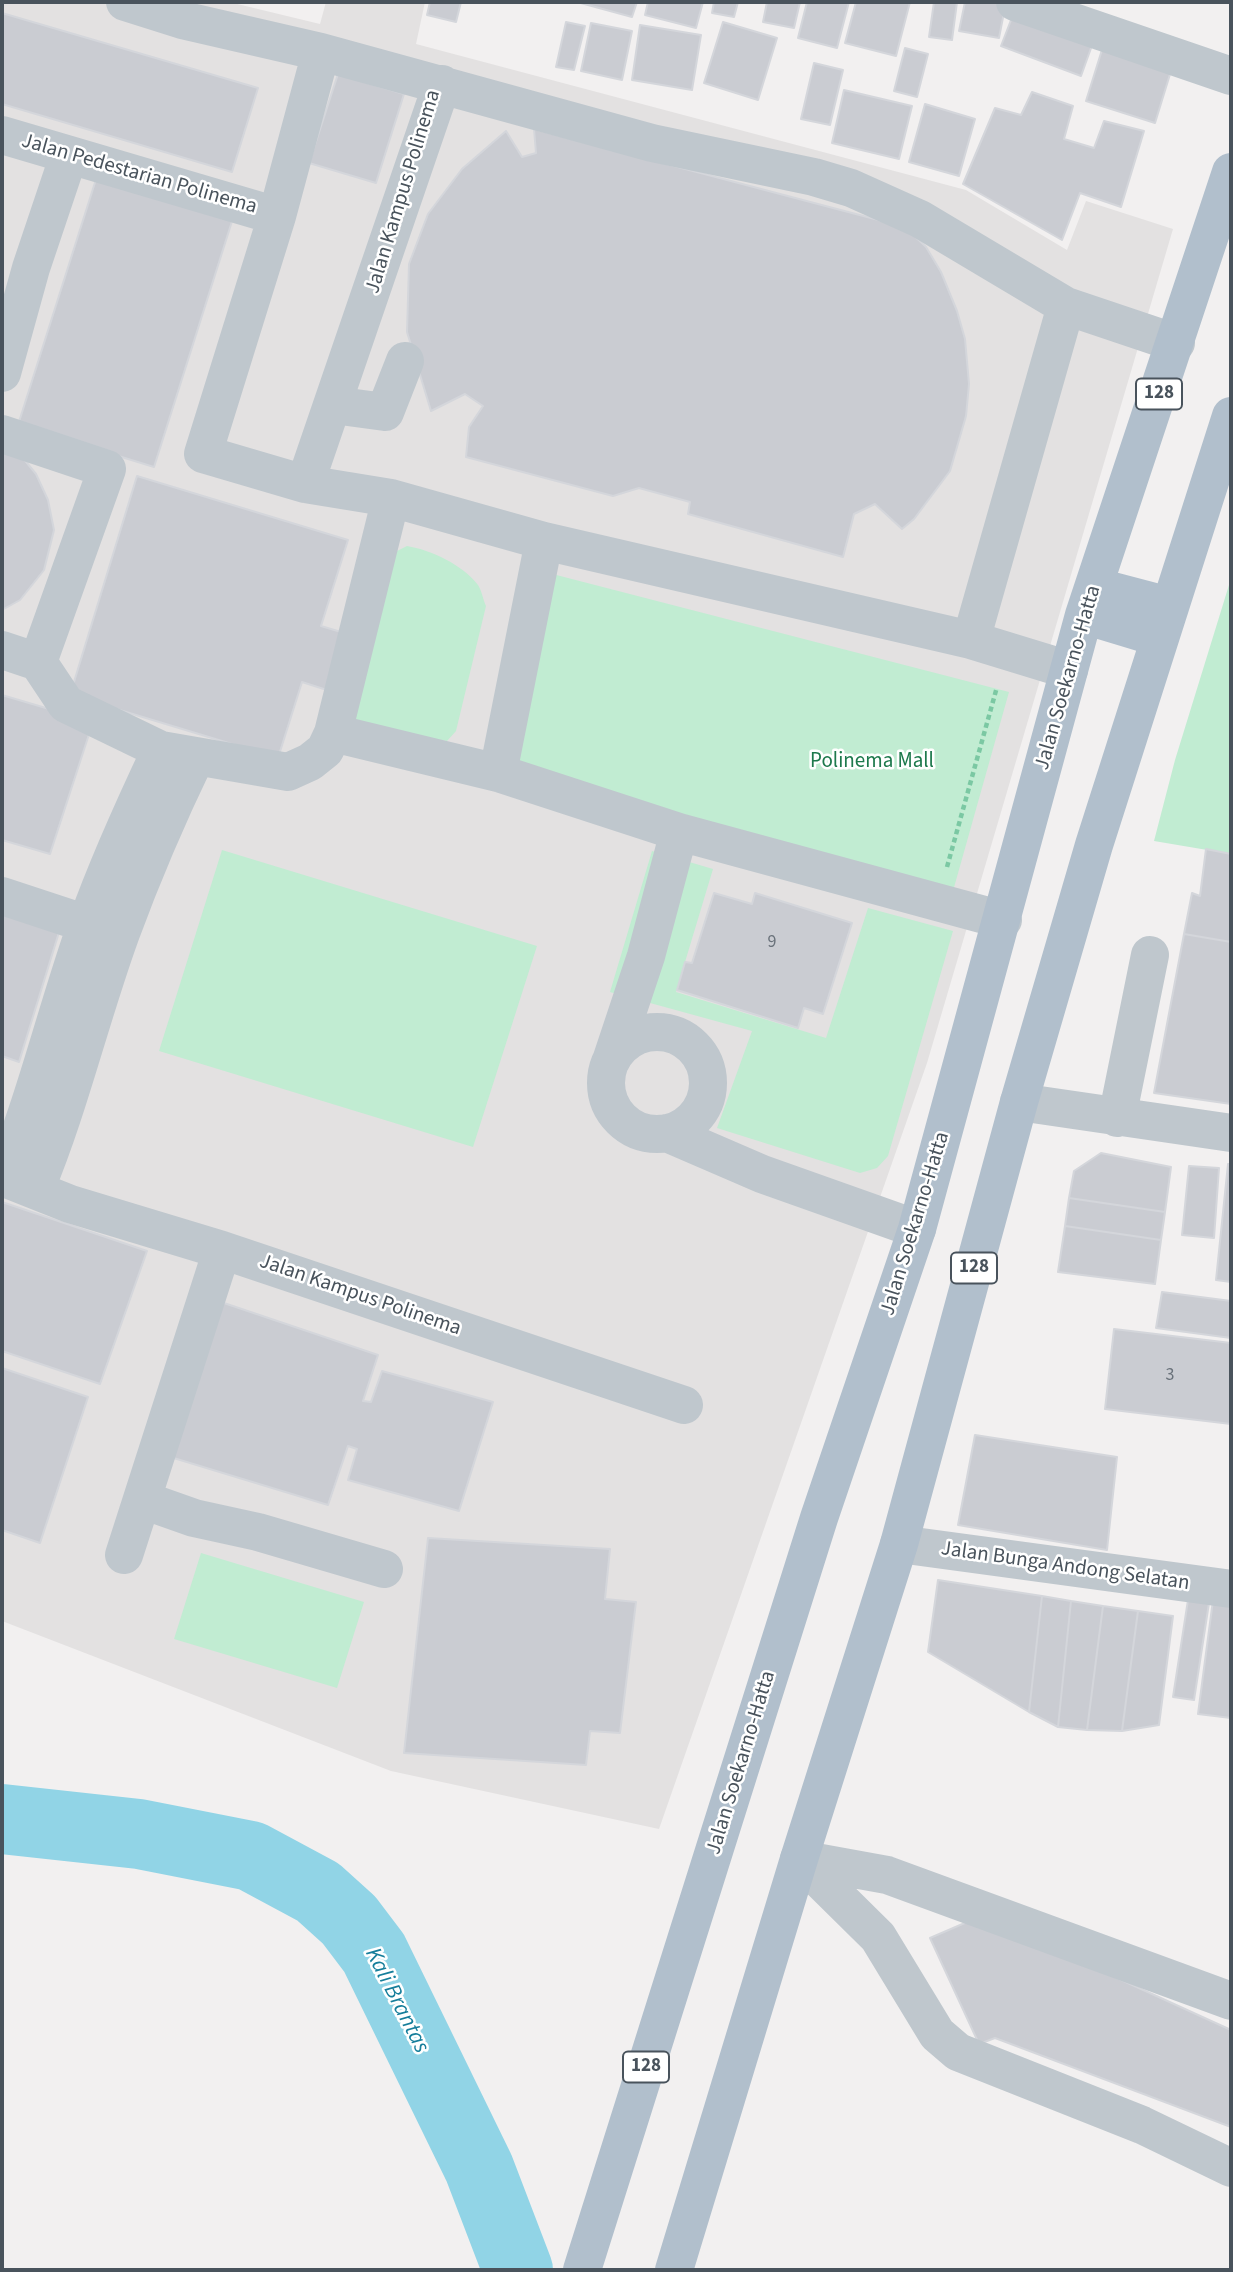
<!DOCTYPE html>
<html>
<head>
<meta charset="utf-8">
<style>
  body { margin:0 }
  #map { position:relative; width:1233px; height:2272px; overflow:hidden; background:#f2f0f0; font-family:"Source Sans 3",sans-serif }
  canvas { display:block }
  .frame { position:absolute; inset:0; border:4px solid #49535c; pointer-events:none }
</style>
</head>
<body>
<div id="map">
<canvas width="1233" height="2272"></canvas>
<div class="frame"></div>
</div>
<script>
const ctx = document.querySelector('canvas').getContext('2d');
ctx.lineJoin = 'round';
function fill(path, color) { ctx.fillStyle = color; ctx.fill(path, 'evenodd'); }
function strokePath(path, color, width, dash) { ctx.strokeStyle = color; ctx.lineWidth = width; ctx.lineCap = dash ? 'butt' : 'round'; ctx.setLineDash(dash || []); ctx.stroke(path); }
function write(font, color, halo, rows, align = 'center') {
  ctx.font = font + ' "Source Sans 3",sans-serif'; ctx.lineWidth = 5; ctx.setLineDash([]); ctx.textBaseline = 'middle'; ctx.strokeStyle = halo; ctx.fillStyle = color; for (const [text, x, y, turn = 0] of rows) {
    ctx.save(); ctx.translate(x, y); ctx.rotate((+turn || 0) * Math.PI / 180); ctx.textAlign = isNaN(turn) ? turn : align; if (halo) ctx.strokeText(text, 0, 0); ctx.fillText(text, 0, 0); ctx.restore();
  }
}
const education = new Path2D(`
  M 2,2 L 229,2 L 320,24 L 326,2 L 425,2 L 416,44 L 966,190 L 1067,250 L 1086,201 L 1173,229 L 927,1063 L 659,1829 L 391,1771 L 2,1621 Z`);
const green = new Path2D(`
  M 407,546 C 431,550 463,565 478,585 C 482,591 483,600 486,606 L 456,731 L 447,741 L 356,725 L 345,711 L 389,555 Z
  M 537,570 L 1009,692 L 953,891 L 481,762 Z
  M 1229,585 L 1231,585 L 1231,854 L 1154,841 L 1175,760 Z
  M 222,850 L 537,946 L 473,1147 L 159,1051 Z
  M 652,851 L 713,869 L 676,992 L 826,1038 L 868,908 L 953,931 L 888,1156 L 877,1168 L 860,1173 L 717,1128 L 752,1031 L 610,992 Z
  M 201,1553 L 364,1602 L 337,1688 L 174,1639 Z`);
const river = new Path2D(`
  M 2,1819 L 139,1834 L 251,1856 L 318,1892 L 349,1920 L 374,1953 L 479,2168 L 518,2270`);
const building = new Path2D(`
  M 430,2 L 461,2 L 456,22 L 427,15 Z
  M 577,2 L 637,2 L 632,17 Z
  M 648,2 L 703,2 L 696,28 L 645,15 Z
  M 714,2 L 738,2 L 734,17 L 712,13 Z
  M 767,2 L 800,2 L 794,28 L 763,22 Z
  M 807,2 L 849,2 L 837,48 L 798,38 Z
  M 856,2 L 910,2 L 896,56 L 845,43 Z
  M 934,2 L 957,2 L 952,40 L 929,37 Z
  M 965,2 L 1006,2 L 999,38 L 959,31 Z
  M 1016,7 L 1095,37 L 1081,76 L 1001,46 Z
  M 2,13 L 258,88 L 232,172 L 2,104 Z
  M 566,22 L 585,26 L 574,70 L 556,67 Z
  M 723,22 L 777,38 L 758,100 L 704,83 Z
  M 591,23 L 632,31 L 622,80 L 581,71 Z
  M 640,25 L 701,35 L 692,90 L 632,80 Z
  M 1106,37 L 1175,58 L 1155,123 L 1086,101 Z
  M 905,48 L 928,54 L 917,97 L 894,91 Z
  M 814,63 L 843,70 L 830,125 L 801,119 Z
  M 338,74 L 404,94 L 376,183 L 309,163 Z
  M 844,90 L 912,106 L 899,159 L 832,143 Z
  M 1032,92 L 1073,106 L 1064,139 L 1094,148 L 1104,121 L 1144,131 L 1121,207 L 1080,193 L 1062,240 L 963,184 L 995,108 L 1021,115 Z
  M 925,104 L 975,119 L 959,176 L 909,162 Z
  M 534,129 L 905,227 L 926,247 L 941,272 L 957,311 L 965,339 L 969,384 L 966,416 L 950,471 L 914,519 L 902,529 L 875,504 L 854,514 L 843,557 L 688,514 L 690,502 L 639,488 L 613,496 L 466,457 L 469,427 L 483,406 L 465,394 L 431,411 L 407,332 L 409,264 L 428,214 L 462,169 L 506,131 L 522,157 L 536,153 Z
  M 98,173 L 234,215 L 154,467 L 18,425 Z
  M 2,443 L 18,452 L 36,474 L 48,500 L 54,530 L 44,570 L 20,600 L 2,610 Z
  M 137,476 L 348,540 L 321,626 L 351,635 L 333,692 L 302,682 L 278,758 L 70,695 Z
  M 2,695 L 93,722 L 50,854 L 2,840 Z
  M 1206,849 L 1231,854 L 1231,942 L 1184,934 L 1192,893 L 1200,896 Z
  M 714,893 L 752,904 L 755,893 L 852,923 L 823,1014 L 804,1008 L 798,1028 L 677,990 L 685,962 L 692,963 Z
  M 2,912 L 60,929 L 19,1062 L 2,1056 Z
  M 1184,934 L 1231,942 L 1231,1104 L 1154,1093 Z
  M 1101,1153 L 1171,1167 L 1165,1212 L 1069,1198 L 1074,1171 Z
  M 1228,1164 L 1231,1164 L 1231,1282 L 1216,1280 Z
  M 1189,1166 L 1219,1168 L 1214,1238 L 1182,1235 Z
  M 1069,1198 L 1165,1212 L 1161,1240 L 1065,1226 Z
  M 2,1202 L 147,1251 L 100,1384 L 2,1351 Z
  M 1065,1226 L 1161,1240 L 1155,1284 L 1058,1272 Z
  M 1162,1292 L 1231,1301 L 1231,1338 L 1156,1328 Z
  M 221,1302 L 378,1355 L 363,1401 L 371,1402 L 382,1371 L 493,1402 L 459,1511 L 348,1480 L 357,1449 L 348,1446 L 328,1505 L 167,1456 Z
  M 1114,1329 L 1231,1343 L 1231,1424 L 1105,1409 Z
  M 2,1368 L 88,1397 L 40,1543 L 2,1530 Z
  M 975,1435 L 1117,1457 L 1107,1550 L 958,1525 Z
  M 428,1538 L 610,1549 L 605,1599 L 636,1602 L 620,1733 L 590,1731 L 586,1765 L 404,1753 Z
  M 938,1580 L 1042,1596 L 1029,1712 L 928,1652 Z
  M 1042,1596 L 1071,1601 L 1058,1727 L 1029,1712 Z
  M 1188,1600 L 1209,1603 L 1194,1700 L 1173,1697 Z
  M 1213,1600 L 1231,1602 L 1231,1718 L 1198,1714 Z
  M 1071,1601 L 1103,1606 L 1087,1730 L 1058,1727 Z
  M 1103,1606 L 1138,1611 L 1122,1731 L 1087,1730 Z
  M 1138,1611 L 1173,1616 L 1159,1725 L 1122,1731 Z
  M 981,1916 L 1231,2030 L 1231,2127 L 995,2038 L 979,2044 L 930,1938 Z`);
const path = new Path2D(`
  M 947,867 L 997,687`);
const minor = new Path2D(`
  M 125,2 L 182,20 L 321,52 L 652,143 L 814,177 L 851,188 L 920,219 L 1066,306
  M 1015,2 L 1231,76
  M 321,52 L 277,216 L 203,454 L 305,484 L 391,498
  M 2,135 L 277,216
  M 2,373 L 31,268 L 69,155
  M 333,405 L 385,412 L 405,361
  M 2,434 L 107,469 L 38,662 L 2,650
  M 305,484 L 442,84
  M 544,541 L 971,640 L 1069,670
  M 971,640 L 1066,306 L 1176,343
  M 38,662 L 66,704 L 161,750 L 288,772 L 310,762 L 325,750 L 333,733 L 498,773 L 679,832 L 1003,920
  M 333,733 L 391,498 L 544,541 L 498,773
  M 2,896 L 87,924
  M606 1083a51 51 0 1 1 102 0a51 51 0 1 1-102 0Z
  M 611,1061 L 646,956 L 679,832
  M 1019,1102 L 1231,1133
  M 1117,1118 L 1150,955
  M 667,1133 L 762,1174 L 917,1229
  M 2,1177 L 70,1204 L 222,1250 L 684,1405
  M 3,1178 C 37,1094 57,1008 87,923 C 108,864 134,807 161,750
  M 35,1190 C 70,1106 90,1018 121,933 C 143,873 168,815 196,757
  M 143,1500 L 194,1518 L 258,1532 L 384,1569
  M 899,1544 L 1231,1589
  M 124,1555 L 222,1250
  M 799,1859 L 878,1937 L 937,2034 L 958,2052 L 1142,2125 L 1231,2168
  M 799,1859 L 887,1875 L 1231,2001`);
const major = new Path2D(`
  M 1094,586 L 1170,606
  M 1084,615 L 1160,638
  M 582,2270 L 819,1518 L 917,1229 L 1084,615 L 1231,172
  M 674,2270 L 799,1859 L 899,1544 L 1019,1102 L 1094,845 L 1231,416`);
const numberNames = [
  ["9",772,943],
  ["3",1170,1376]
];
const shields = [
  [1159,394,46],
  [974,1268,46],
  [646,2067,46]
];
const shieldNames = [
  ["128",1159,394],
  ["128",974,1268],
  ["128",646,2067]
];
const streetNames = [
  ["Jalan Pedestarian Polinema",139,175,16],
  ["Jalan Kampus Polinema",404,192,-73],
  ["Jalan Soekarno-Hatta",1069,678,-74],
  ["Jalan Soekarno-Hatta",916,1224,-73],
  ["Jalan Kampus Polinema",360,1296,19],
  ["Jalan Bunga Andong Selatan",1065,1567,8],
  ["Jalan Soekarno-Hatta",742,1763,-73]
];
const parkNames = [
  ["Polinema Mall",872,762]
];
const waterNames = [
  ["Kali Brantas",396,2001,63]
];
fill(education, '#e3e1e1');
fill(green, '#c1ecd2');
strokePath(river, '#91d4e6', 70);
fill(building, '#caccd2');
strokePath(building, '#d4d6db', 2);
strokePath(path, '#7bc8a3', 4.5, [5, 3.5]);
strokePath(minor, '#bfc7cd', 38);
strokePath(major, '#b1bfcc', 38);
write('18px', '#69717a', null, numberNames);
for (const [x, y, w] of shields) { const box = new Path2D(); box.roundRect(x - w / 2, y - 15.5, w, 31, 5); ctx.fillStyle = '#fff'; ctx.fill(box); strokePath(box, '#49535c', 2); }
write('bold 19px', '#49535c', null, shieldNames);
write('21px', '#49535c', '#fff', streetNames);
write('21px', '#1d794c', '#fff', parkNames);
write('italic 23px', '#167e9b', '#fff', waterNames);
</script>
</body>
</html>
